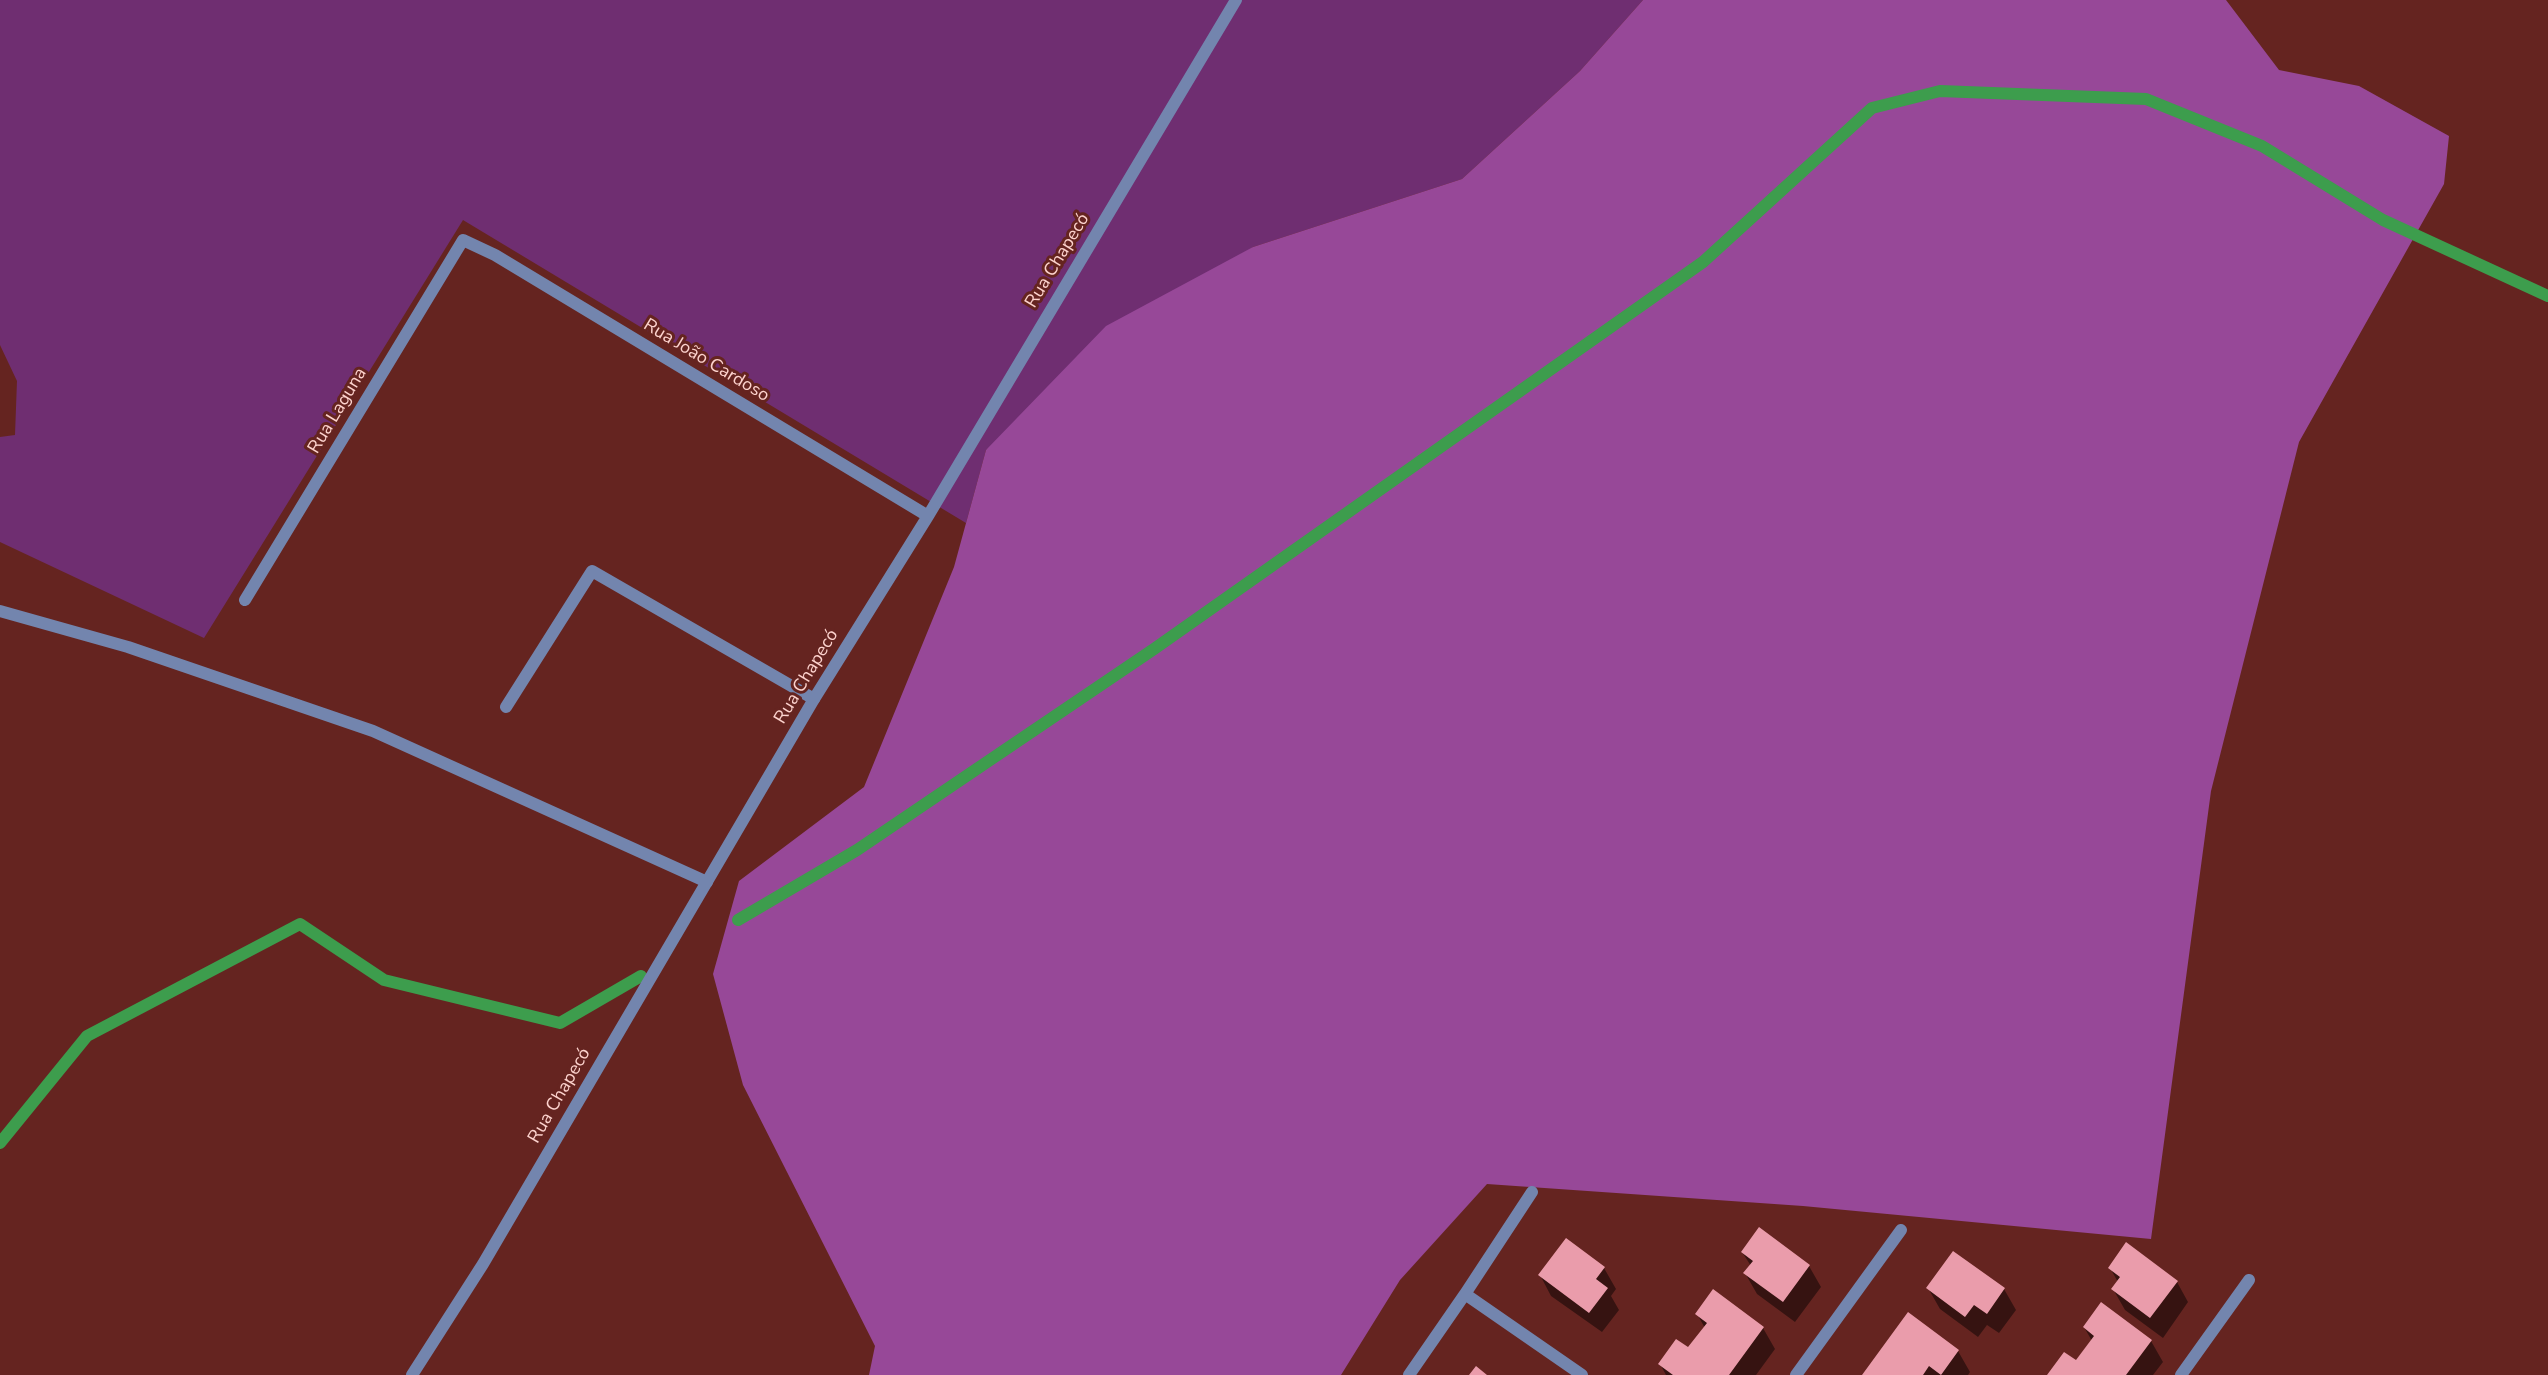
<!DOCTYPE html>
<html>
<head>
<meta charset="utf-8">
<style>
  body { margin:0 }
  canvas { display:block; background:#652420 }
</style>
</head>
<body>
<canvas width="2548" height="1375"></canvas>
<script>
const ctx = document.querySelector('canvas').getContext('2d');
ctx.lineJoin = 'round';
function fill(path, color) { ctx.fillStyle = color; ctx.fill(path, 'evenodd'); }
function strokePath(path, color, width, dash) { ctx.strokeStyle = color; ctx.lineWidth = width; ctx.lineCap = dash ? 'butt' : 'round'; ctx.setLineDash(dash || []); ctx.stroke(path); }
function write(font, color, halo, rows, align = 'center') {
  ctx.font = font + ' "Nunito Sans",sans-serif'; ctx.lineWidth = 6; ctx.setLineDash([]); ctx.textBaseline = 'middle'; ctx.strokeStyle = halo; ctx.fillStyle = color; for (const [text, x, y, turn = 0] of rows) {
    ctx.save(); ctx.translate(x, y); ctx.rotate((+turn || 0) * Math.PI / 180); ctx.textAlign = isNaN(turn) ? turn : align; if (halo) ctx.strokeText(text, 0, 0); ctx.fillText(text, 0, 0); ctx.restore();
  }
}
const green = new Path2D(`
  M 0,0 L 1643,0 L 1580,71 L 1462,179 L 1253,247 L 986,450 L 966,523 L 463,220 L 204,638 L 0,542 L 0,437 L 15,435 L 17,381 L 0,345 Z`);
const forest = new Path2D(`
  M 1643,0 L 2226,0 L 2279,70 L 2359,86 L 2449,136 L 2444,184 L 2299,442 L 2211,791 L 2151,1239 L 1803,1206 L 1487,1184 L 1400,1280 L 1341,1375 L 869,1375 L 875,1346 L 743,1085 L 713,974 L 739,881 L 864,787 L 954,567 L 986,450 L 1106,326 L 1253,247 L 1462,179 L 1580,71 Z`);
const shadow = new Path2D(`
  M 1742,1252 L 1809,1266 L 1821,1287 L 1795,1322 L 1757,1294 L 1745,1273 L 1751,1266 Z
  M 1604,1268 L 1616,1289 L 1611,1296 L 1619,1310 L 1602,1332 L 1551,1296 L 1540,1275 Z
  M 2110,1268 L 2177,1282 L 2188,1302 L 2163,1338 L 2125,1310 L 2113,1289 L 2118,1282 Z
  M 1928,1288 L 2004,1289 L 2016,1310 L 1999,1333 L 1987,1325 L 1978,1337 L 1940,1309 Z
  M 2101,1304 L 2151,1341 L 2163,1362 L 2153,1375 L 2049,1375 L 2076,1362 L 2092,1341 L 2084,1327 Z
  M 1697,1314 L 1763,1328 L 1775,1349 L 1756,1375 L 1666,1375 L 1660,1364 L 1689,1349 L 1705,1328 Z
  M 1958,1351 L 1970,1372 L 1968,1375 L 1864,1375 Z`);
const stream = new Path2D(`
  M 738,920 L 857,850 L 1154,649 L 1703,262 L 1872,108 L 1940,91 L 2146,99 L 2262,146 L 2383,220 L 2548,296
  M 0,1143 L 87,1036 L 300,924 L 384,980 L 560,1023 L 641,976`);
const building = new Path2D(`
  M 1759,1227 L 1810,1265 L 1783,1302 L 1743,1273 L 1753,1261 L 1741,1252 Z
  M 1566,1238 L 1605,1267 L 1596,1279 L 1608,1288 L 1589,1313 L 1538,1275 Z
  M 2126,1242 L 2178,1281 L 2150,1318 L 2111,1289 L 2120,1277 L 2108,1268 Z
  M 1953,1251 L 2005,1288 L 1987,1314 L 1974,1305 L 1965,1317 L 1926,1288 Z
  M 1713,1289 L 1764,1327 L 1729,1375 L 1673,1375 L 1658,1364 L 1676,1339 L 1688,1347 L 1707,1323 L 1695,1314 Z
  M 2101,1302 L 2152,1340 L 2126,1375 L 2047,1375 L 2064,1352 L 2076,1360 L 2094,1336 L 2083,1327 Z
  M 1908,1312 L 1959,1350 L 1941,1375 L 1929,1366 L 1923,1375 L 1862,1375 Z
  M 1476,1366 L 1487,1375 L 1469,1375 Z`);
const service = new Path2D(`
  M 0,611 L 128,647 L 373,731 L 707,882
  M 506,707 L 592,571 L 814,699`);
const minor = new Path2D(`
  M 245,600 L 463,240 L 495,255 L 928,516
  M 1532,1192 L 1465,1294 L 1582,1375
  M 412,1375 L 483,1264 L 814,699 L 928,516 L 1236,0
  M 1409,1375 L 1465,1294
  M 1796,1375 L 1901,1230
  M 2181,1375 L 2249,1280`);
const streetNames = [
  ["Rua Chapecó",1058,261,-59],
  ["Rua João Cardoso",706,361,31],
  ["Rua Laguna",338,411,-59],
  ["Rua Chapecó",807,677,-59],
  ["Rua Chapecó",560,1096,-60]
];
fill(green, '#6f2e71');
fill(forest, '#974898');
fill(shadow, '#0007');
strokePath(stream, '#3d9d4d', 12);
fill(building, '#ea9cab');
strokePath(service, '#7385ae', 12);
strokePath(minor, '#7385ae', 12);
write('18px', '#fdd3ce', '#652420', streetNames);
</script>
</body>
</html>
